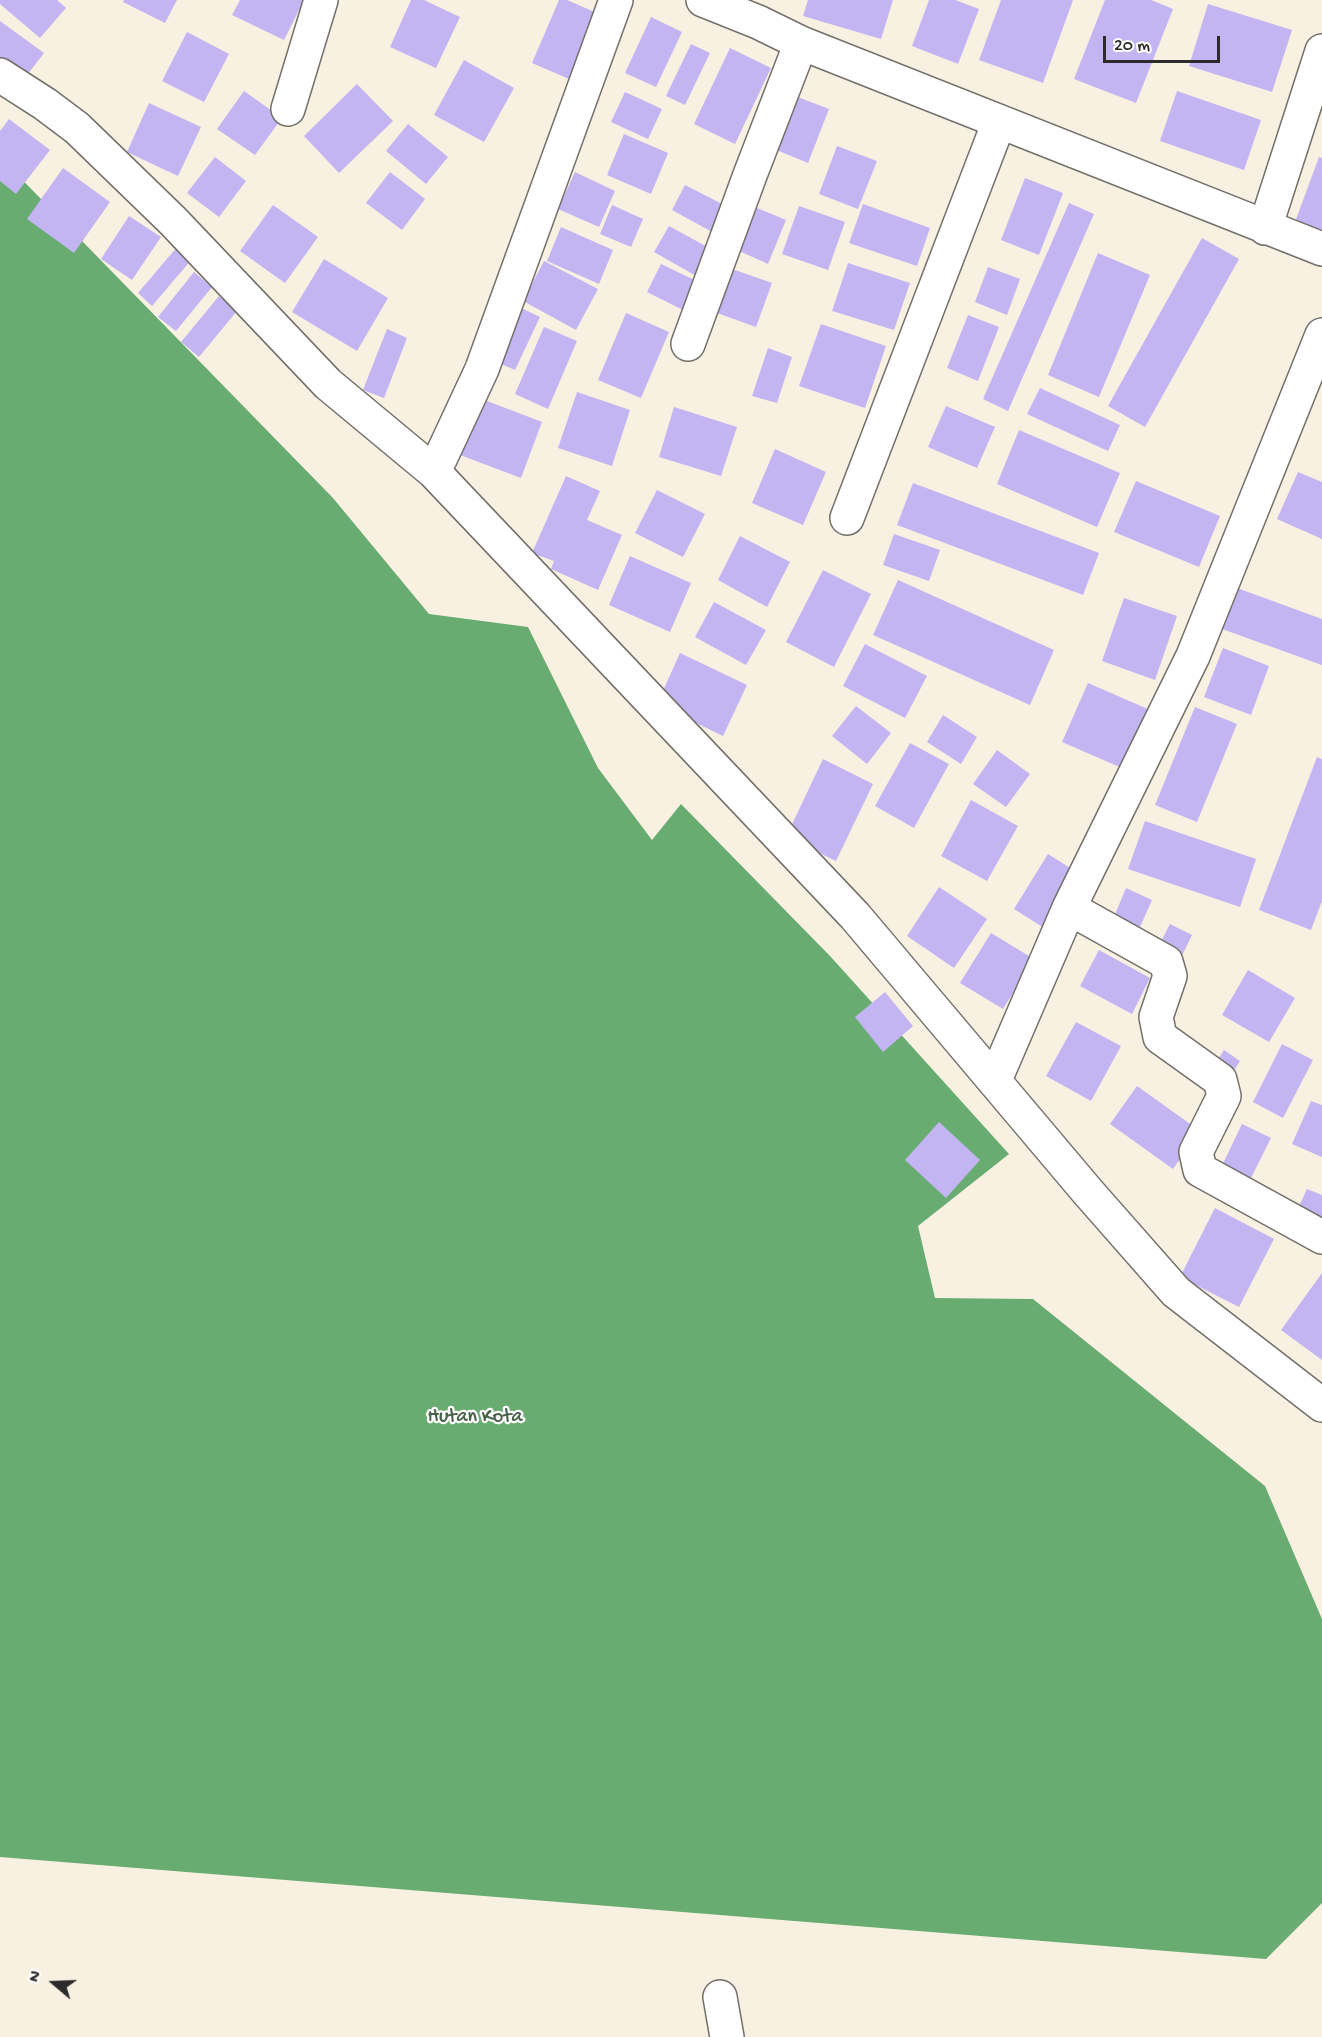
<!DOCTYPE html>
<html>
<head>
<meta charset="utf-8">
<style>
  body { margin:0 }
  #map { position:relative; width:1322px; height:2037px; overflow:hidden; background:#f8f1e2; font-family:"Gochi Hand",sans-serif }
  canvas { display:block }
  .north { position:absolute; left:24px; top:1953px; width:60px; height:60px; -webkit-text-stroke:4px #fff; paint-order:stroke; rotate:289deg; font-size:16px; font-weight:700; line-height:24px; text-align:center; color:#2b2b2b }
  .north::after { content:''; display:block; margin:auto; width:21px; height:27px; background:#2b2b2b; clip-path:polygon(50% 0,100% 100%,50% 72%,0 100%) }
  .scale { position:absolute; left:1103px; top:36px; width:117px; height:27px; box-sizing:border-box; border:3px solid #2b2b2b; border-top:0; padding-left:8px; font-size:18px; line-height:21px; white-space:nowrap; color:#2b2b2b; -webkit-text-stroke:4px #fff; paint-order:stroke }
</style>
</head>
<body>
<div id="map">
<canvas width="1322" height="2037"></canvas>
<div class="north">N</div>
<div class="scale">20 m</div>
</div>
<script>
const ctx = document.querySelector('canvas').getContext('2d');
ctx.lineJoin = 'round';
function fill(path, color) { ctx.fillStyle = color; ctx.fill(path, 'evenodd'); }
function strokePath(path, color, width, dash) { ctx.strokeStyle = color; ctx.lineWidth = width; ctx.lineCap = dash ? 'butt' : 'round'; ctx.setLineDash(dash || []); ctx.stroke(path); }
function write(font, color, halo, rows, align = 'center') {
  ctx.font = font + ' "Gochi Hand",sans-serif'; ctx.lineWidth = 4.5; ctx.setLineDash([]); ctx.textBaseline = 'middle'; ctx.strokeStyle = halo; ctx.fillStyle = color; for (const [text, x, y, turn = 0] of rows) {
    ctx.save(); ctx.translate(x, y); ctx.rotate((+turn || 0) * Math.PI / 180); ctx.textAlign = isNaN(turn) ? turn : align; if (halo) ctx.strokeText(text, 0, 0); ctx.fillText(text, 0, 0); ctx.restore();
  }
}
const forest = new Path2D(`
  M 0,157 L 333,498 L 429,614 L 528,627 L 598,768 L 652,840 L 681,804 L 830,956 L 1009,1154 L 918,1226 L 935,1298 L 1033,1299 L 1265,1486 L 1322,1619 L 1322,1903 L 1266,1959 L 0,1857 Z`);
const building = new Path2D(`
  M 0,0 L 57,0 L 66,8 L 40,38 L 0,4 Z
  M 124,0 L 177,0 L 165,23 L 123,2 Z
  M 240,0 L 304,0 L 284,40 L 232,15 Z
  M 411,0 L 424,0 L 460,17 L 436,68 L 390,47 Z
  M 559,0 L 567,0 L 597,13 L 569,79 L 532,63 Z
  M 808,0 L 893,0 L 881,39 L 803,16 Z
  M 929,0 L 955,0 L 979,9 L 958,64 L 912,46 Z
  M 1001,0 L 1073,0 L 1043,83 L 979,60 Z
  M 1105,0 L 1151,0 L 1173,9 L 1136,103 L 1074,79 Z
  M 1208,4 L 1292,30 L 1272,92 L 1189,66 Z
  M 651,17 L 682,32 L 656,87 L 625,73 Z
  M 0,21 L 44,53 L 24,79 L 0,61 Z
  M 187,32 L 229,54 L 204,102 L 162,81 Z
  M 691,44 L 710,53 L 685,105 L 666,96 Z
  M 730,48 L 771,68 L 735,144 L 694,124 Z
  M 464,60 L 514,88 L 484,142 L 434,115 Z
  M 357,84 L 393,121 L 339,173 L 304,136 Z
  M 244,91 L 282,118 L 255,155 L 217,129 Z
  M 1177,91 L 1261,120 L 1244,170 L 1160,141 Z
  M 625,92 L 662,109 L 648,139 L 611,122 Z
  M 795,96 L 829,109 L 808,163 L 774,149 Z
  M 149,103 L 201,127 L 178,176 L 127,152 Z
  M 9,119 L 50,150 L 16,194 L 0,181 L 0,131 Z
  M 408,124 L 448,157 L 426,184 L 386,151 Z
  M 624,134 L 668,153 L 651,194 L 607,175 Z
  M 837,146 L 877,161 L 858,209 L 819,194 Z
  M 215,157 L 246,181 L 219,217 L 187,193 Z
  M 1319,157 L 1322,158 L 1322,231 L 1295,222 Z
  M 63,168 L 110,202 L 74,253 L 27,219 Z
  M 390,172 L 425,199 L 402,230 L 366,203 Z
  M 575,172 L 615,191 L 599,227 L 558,209 Z
  M 1025,178 L 1063,193 L 1039,255 L 1001,240 Z
  M 685,185 L 728,207 L 714,233 L 672,210 Z
  M 745,203 L 786,220 L 768,264 L 726,245 Z
  M 1069,203 L 1094,214 L 1008,411 L 983,399 Z
  M 863,204 L 930,228 L 917,266 L 849,243 Z
  M 273,205 L 318,237 L 285,283 L 240,251 Z
  M 612,205 L 643,219 L 631,247 L 600,234 Z
  M 799,206 L 845,222 L 828,270 L 782,254 Z
  M 129,216 L 161,237 L 132,280 L 101,259 Z
  M 669,226 L 713,250 L 698,277 L 654,252 Z
  M 561,227 L 613,250 L 599,284 L 547,261 Z
  M 1202,238 L 1239,259 L 1145,427 L 1108,406 Z
  M 177,247 L 192,259 L 152,306 L 138,293 Z
  M 1098,253 L 1150,275 L 1099,397 L 1048,375 Z
  M 324,259 L 388,298 L 357,351 L 292,312 Z
  M 544,261 L 598,289 L 576,330 L 523,301 Z
  M 848,263 L 910,283 L 894,330 L 832,311 Z
  M 661,264 L 707,286 L 693,315 L 647,292 Z
  M 721,265 L 772,283 L 756,327 L 706,309 Z
  M 988,267 L 1020,279 L 1007,315 L 975,302 Z
  M 194,272 L 212,287 L 176,331 L 158,317 Z
  M 219,296 L 237,311 L 199,357 L 181,342 Z
  M 519,307 L 540,317 L 515,370 L 494,361 Z
  M 626,313 L 669,332 L 641,398 L 598,380 Z
  M 968,315 L 999,327 L 978,381 L 947,368 Z
  M 821,324 L 886,346 L 865,408 L 799,386 Z
  M 544,327 L 577,341 L 548,409 L 515,394 Z
  M 387,329 L 407,338 L 384,398 L 363,390 Z
  M 768,348 L 792,357 L 777,403 L 752,396 Z
  M 1040,388 L 1120,425 L 1108,451 L 1027,414 Z
  M 577,392 L 630,410 L 612,466 L 558,448 Z
  M 482,399 L 542,422 L 521,478 L 460,455 Z
  M 946,406 L 995,427 L 977,468 L 928,447 Z
  M 674,407 L 737,427 L 721,476 L 659,457 Z
  M 1019,430 L 1120,473 L 1097,527 L 997,484 Z
  M 775,449 L 826,472 L 803,525 L 752,503 Z
  M 1298,472 L 1322,482 L 1322,539 L 1277,519 Z
  M 566,476 L 600,491 L 587,520 L 622,535 L 598,590 L 551,569 L 554,561 L 532,553 Z
  M 1136,481 L 1220,516 L 1199,567 L 1114,532 Z
  M 913,483 L 1099,553 L 1083,595 L 897,525 Z
  M 657,490 L 705,514 L 683,557 L 635,533 Z
  M 894,534 L 940,550 L 929,581 L 883,565 Z
  M 740,536 L 790,562 L 767,607 L 718,580 Z
  M 630,556 L 691,583 L 670,632 L 609,605 Z
  M 823,570 L 871,594 L 834,667 L 786,642 Z
  M 898,580 L 1054,650 L 1030,705 L 873,635 Z
  M 1237,588 L 1322,619 L 1322,665 L 1222,629 Z
  M 1124,598 L 1177,616 L 1155,680 L 1102,661 Z
  M 714,602 L 766,630 L 746,665 L 695,637 Z
  M 865,644 L 927,676 L 905,718 L 843,686 Z
  M 1223,648 L 1269,666 L 1251,715 L 1204,697 Z
  M 680,653 L 747,685 L 723,736 L 657,704 Z
  M 1088,683 L 1150,710 L 1124,769 L 1062,742 Z
  M 856,706 L 891,733 L 867,764 L 832,736 Z
  M 1195,707 L 1237,724 L 1197,822 L 1155,805 Z
  M 943,715 L 977,737 L 961,764 L 927,742 Z
  M 910,743 L 949,764 L 914,828 L 875,806 Z
  M 997,750 L 1030,774 L 1006,807 L 973,784 Z
  M 1317,757 L 1322,759 L 1322,901 L 1311,930 L 1259,910 Z
  M 823,759 L 873,784 L 836,861 L 786,837 Z
  M 971,800 L 1018,826 L 987,881 L 941,856 Z
  M 1145,821 L 1256,859 L 1240,907 L 1128,869 Z
  M 1048,854 L 1083,876 L 1049,931 L 1014,909 Z
  M 939,887 L 987,919 L 954,968 L 907,936 Z
  M 1126,888 L 1152,900 L 1136,936 L 1111,924 Z
  M 1170,924 L 1192,935 L 1179,962 L 1156,951 Z
  M 991,933 L 1034,959 L 1003,1009 L 960,983 Z
  M 1099,950 L 1150,978 L 1132,1014 L 1080,986 Z
  M 1248,970 L 1295,998 L 1269,1042 L 1222,1015 Z
  M 885,992 L 913,1026 L 883,1052 L 855,1017 Z
  M 1076,1022 L 1121,1046 L 1091,1101 L 1046,1076 Z
  M 1282,1044 L 1313,1060 L 1283,1118 L 1253,1102 Z
  M 1224,1050 L 1240,1061 L 1228,1080 L 1212,1069 Z
  M 1137,1086 L 1200,1131 L 1173,1169 L 1110,1124 Z
  M 1311,1101 L 1322,1105 L 1322,1157 L 1292,1144 Z
  M 939,1122 L 980,1160 L 946,1198 L 905,1160 Z
  M 1242,1124 L 1271,1138 L 1245,1190 L 1217,1176 Z
  M 1307,1189 L 1322,1195 L 1322,1227 L 1294,1217 Z
  M 1215,1208 L 1274,1239 L 1239,1307 L 1180,1277 Z
  M 1322,1273 L 1322,1360 L 1281,1330 Z`);
const minor = new Path2D(`
  M 703,0 L 758,22 L 801,43 L 1322,249
  M 0,75 L 45,104 L 77,128 L 173,221 L 328,384 L 434,472 L 855,916 L 1088,1192 L 1176,1292 L 1322,1405
  M 288,109 L 321,0
  M 1265,228 L 1322,51
  M 688,344 L 750,175 L 801,43
  M 434,472 L 482,369 L 616,0
  M 847,518 L 999,122
  M 1069,908 L 1166,962 L 1170,976 L 1156,1017 L 1160,1037 L 1220,1080 L 1224,1096 L 1196,1152 L 1200,1170 L 1322,1237
  M 995,1080 L 1069,908 L 1193,656 L 1322,335
  M 720,1997 L 727,2037`);
const parkNames = [
  ["Hutan Kota",475,1418]
];
fill(forest, '#68ac71');
fill(building, '#c3b4f2');
strokePath(minor, '#73706b', 36);
strokePath(minor, '#fff', 33);
write('20px', '#49624a', '#fff', parkNames);
</script>
</body>
</html>
